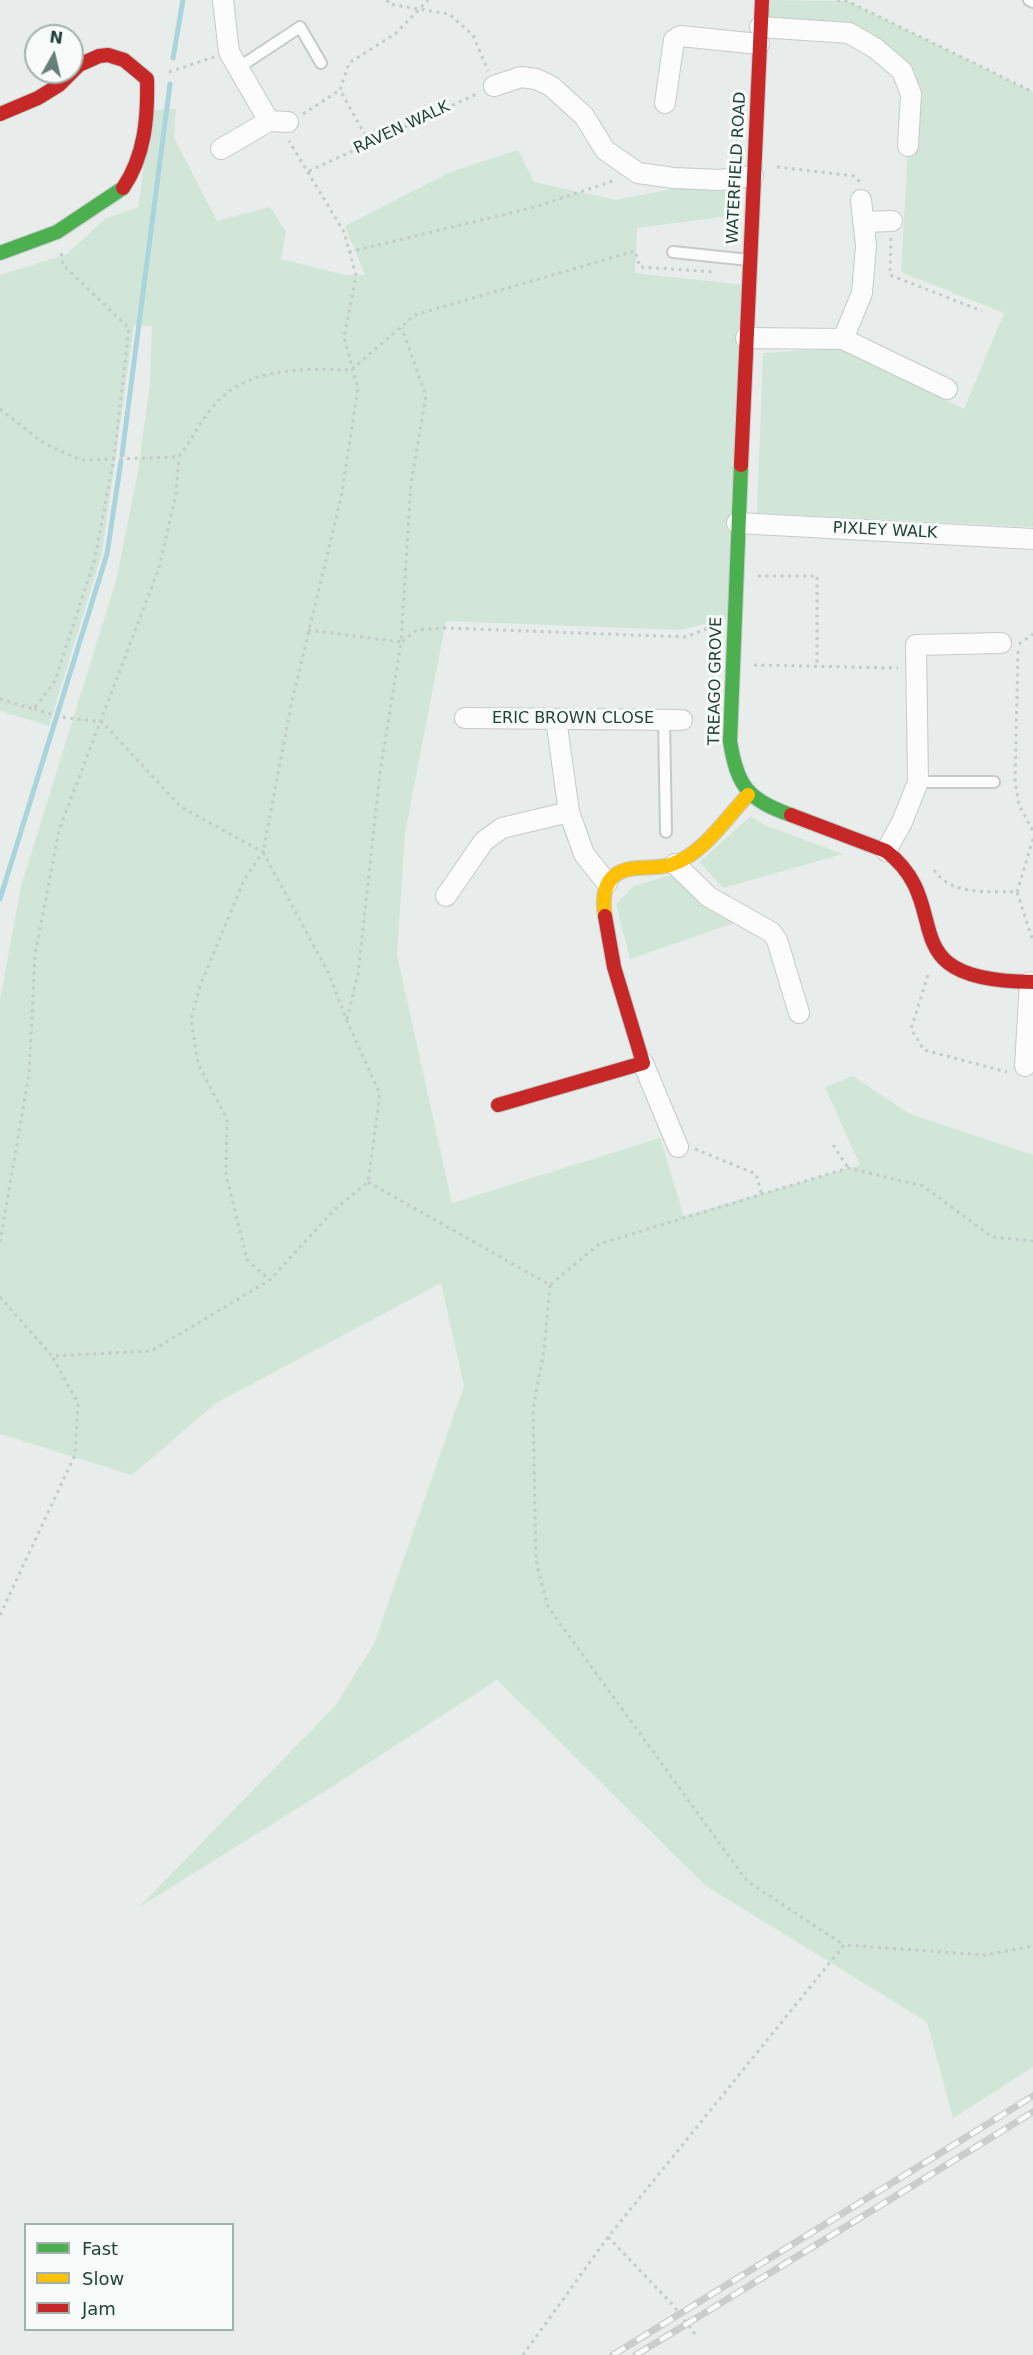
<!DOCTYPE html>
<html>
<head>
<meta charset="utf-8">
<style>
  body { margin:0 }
  #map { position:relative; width:1033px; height:2355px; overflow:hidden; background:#e8edeb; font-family:"DejaVu Sans",sans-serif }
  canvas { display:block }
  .legend { position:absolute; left:24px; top:2223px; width:210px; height:108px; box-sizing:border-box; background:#f7fbf9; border:2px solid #a3b1ad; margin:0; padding:8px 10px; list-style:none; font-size:18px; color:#24423a }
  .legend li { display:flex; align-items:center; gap:12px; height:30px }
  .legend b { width:30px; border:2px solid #a3b1ad }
  .north { position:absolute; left:24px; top:24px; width:60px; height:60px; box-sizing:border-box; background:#f7fbf9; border:2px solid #a3b1ad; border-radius:50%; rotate:8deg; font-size:16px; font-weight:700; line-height:24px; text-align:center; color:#24423a }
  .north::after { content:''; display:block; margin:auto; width:21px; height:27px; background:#697e78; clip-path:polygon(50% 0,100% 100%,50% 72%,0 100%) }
</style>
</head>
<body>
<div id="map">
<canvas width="1033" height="2355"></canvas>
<ul class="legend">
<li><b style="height:8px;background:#4caf50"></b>Fast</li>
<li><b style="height:8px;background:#ffc107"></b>Slow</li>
<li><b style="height:8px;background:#c62828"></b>Jam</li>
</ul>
<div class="north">N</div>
</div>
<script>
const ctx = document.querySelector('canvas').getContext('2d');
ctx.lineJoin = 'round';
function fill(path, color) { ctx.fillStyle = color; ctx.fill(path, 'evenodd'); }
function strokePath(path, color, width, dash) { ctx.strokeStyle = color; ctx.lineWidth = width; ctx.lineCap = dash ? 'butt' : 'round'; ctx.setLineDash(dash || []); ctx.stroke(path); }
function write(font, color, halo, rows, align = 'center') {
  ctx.font = font + ' "DejaVu Sans",sans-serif'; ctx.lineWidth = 6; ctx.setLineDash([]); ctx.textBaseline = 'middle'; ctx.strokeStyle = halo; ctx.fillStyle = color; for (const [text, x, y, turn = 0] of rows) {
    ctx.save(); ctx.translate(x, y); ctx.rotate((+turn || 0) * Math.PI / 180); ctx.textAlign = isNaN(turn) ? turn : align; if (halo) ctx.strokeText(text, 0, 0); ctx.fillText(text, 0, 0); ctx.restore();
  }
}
const green = new Path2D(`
  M 762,0 L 847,1 L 1033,92 L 1033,527 L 757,513 L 763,353 L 841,348 L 964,409 L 1004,313 L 901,272 L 911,94 L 875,48 L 760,27 Z
  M 176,109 L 174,138 L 217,221 L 270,207 L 286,232 L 281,259 L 345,275 L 365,275 L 345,226 L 450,172 L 518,150 L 534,182 L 616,200 L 677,188 L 731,192 L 736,215 L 637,228 L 635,273 L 745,285 L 734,617 L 680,630 L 446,621 L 405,833 L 397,955 L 452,1203 L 660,1138 L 684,1216 L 860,1165 L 825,1087 L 853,1076 L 910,1114 L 1033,1155 L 1033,2067 L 953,2118 L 927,2022 L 706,1886 L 497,1680 L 333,1786 L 138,1908 L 335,1706 L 374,1644 L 464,1386 L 441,1283 L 216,1403 L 132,1475 L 0,1434 L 0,1000 L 21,886 L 116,581 L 138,471 L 150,384 L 152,326 L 134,325 L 102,553 L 49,726 L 0,711 L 0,275 L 67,254 L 105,219 L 138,207 L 152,110 Z
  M 751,816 L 764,825 L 843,854 L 723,888 L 699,862 Z
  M 671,875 L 711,910 L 734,923 L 630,959 L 616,904 L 634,886 Z`);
const stream = new Path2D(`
  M 173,58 L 183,0
  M 122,455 L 170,84
  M 0,899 L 107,554 L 121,461`);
const path = new Path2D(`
  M 387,0 L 389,4 L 449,14 L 473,35 L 488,71
  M 837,0 L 847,1 L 1033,92
  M 169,72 L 214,57
  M 303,114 L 340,90
  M 369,142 L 340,90 L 349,63 L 395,34 L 428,0
  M 777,167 L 854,176 L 860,182
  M 309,171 L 479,93
  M 891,238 L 890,275 L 982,311
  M 349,252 L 535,207 L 616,180
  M 0,409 L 45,444 L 81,460 L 179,457 C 192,439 203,416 219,400 C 253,366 307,369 351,370 L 415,315 L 635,251 L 640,267 L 714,272
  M 758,576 L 817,576 L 817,666
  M 308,630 L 401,642 L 411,483 L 426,396 L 402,328
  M 1019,644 L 1033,634
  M 1018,651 L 1015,781 L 1019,805 L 1033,831
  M 754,665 L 898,668
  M 0,699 L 34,709 L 55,681 L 95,558 L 114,458 L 129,328 L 63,265 L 61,253
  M 34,709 L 61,717 L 102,722 L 181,807 L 263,852 L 244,880 L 200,986 L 191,1019 L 198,1064 L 227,1119 L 226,1174 L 247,1260 L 270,1280
  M 934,870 C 951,896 989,891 1017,892 L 1033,941
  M 1017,892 L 1033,839
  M 928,975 L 911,1029 L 924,1050 L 1007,1072
  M 347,1019 L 358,974 L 380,773 L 401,642 L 417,630 L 446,628 L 686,637 L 711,627
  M 833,1145 L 848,1168
  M 695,1149 L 756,1174 L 762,1196
  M 368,1182 L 550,1285 L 599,1244 L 848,1168 L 923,1186 L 992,1237 L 1033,1241
  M 0,1242 L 29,1074 L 35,955 L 59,830 L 159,568 L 176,494 L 179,457
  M 550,1285 L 544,1350 L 533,1409 L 536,1561 L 548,1607 L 747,1881 L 844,1945
  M 0,1297 L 52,1356 L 151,1351 L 270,1280 L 334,1210 L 368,1182 L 380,1094 L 347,1021 L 329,974 L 263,852 L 292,701 L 341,498 L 358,388 L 344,338 L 356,276 L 344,232 L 289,141
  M 0,1615 L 75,1455 L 78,1403 L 52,1356
  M 608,2237 L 672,2304 L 695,2334
  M 523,2355 L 608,2237 L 844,1945 L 985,1955 L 1033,1946`);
const lane = new Path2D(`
  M 1029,0 L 1033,2
  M 238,68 L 300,27 L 321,63
  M 673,252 L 749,260
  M 664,720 L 666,832
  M 918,782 L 994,782`);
const street = new Path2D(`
  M 223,0 L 229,52 L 269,121
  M 760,27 L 849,33 L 875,48 L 902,71 L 911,94 L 908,146
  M 494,86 L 521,77 L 536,79 L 551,86 L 584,116 L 605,150 L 638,173 L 674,178 L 720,180 L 753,176
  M 665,103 L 674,40 L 680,36 L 759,44
  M 221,149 L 269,121 L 288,122
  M 863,222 L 892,221
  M 746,338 L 843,339 L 862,293 L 866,246 L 861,200
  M 843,339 L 947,389
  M 737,523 L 1033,539
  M 465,718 L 682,720
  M 556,719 L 569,812 L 584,854 L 607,883
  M 886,851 L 902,822 L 918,782 L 916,645 L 1001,643
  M 675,864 L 709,897 L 771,932 L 777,940 L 799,1013
  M 446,896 L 484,841 L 502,828 L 569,812
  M 643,1063 L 678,1147
  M 1025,1066 L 1030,982`);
const fast = new Path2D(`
  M 0,253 L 57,232 L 123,188
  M 741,465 L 730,741 C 737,786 748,800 791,815`);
const slow = new Path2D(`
  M 605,916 C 603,903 603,885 614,876 C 629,863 655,871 673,864 C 704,853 726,818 748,795`);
const jam = new Path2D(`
  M 0,114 L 38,98 L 59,85 L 79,65 L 99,56 L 108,55 L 124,60 L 147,79 C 148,117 145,156 123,188
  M 741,465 L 762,0
  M 791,815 L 886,851 C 959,907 884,981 1033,982
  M 498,1105 L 643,1063 L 614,967 L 605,916`);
const rail = new Path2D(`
  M 613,2355 L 1033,2096
  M 636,2355 L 1033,2112`);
const streetNames = [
  ["RAVEN WALK",402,128,-25],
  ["WATERFIELD ROAD",737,168,-87],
  ["PIXLEY WALK",885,531,3],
  ["TREAGO GROVE",716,681,-89],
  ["ERIC BROWN CLOSE",573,719]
];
fill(green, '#d1e6d8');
strokePath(stream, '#a9d4db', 5);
strokePath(lane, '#c5cac8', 14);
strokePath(street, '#c5cac8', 22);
strokePath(fast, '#c3cbc8', 16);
strokePath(slow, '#c3cbc8', 16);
strokePath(jam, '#c3cbc8', 16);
strokePath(path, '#c3ccca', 3, [3, 4.5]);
strokePath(lane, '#fcfcfc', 10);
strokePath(street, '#fcfcfc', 20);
strokePath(fast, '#4caf50', 14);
strokePath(slow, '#ffc107', 14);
strokePath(jam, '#c62828', 14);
strokePath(rail, '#c9cdcc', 7);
strokePath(rail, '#f7fbf9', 4.5, [14]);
write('16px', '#24423a', '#f7fbf9', streetNames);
</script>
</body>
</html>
